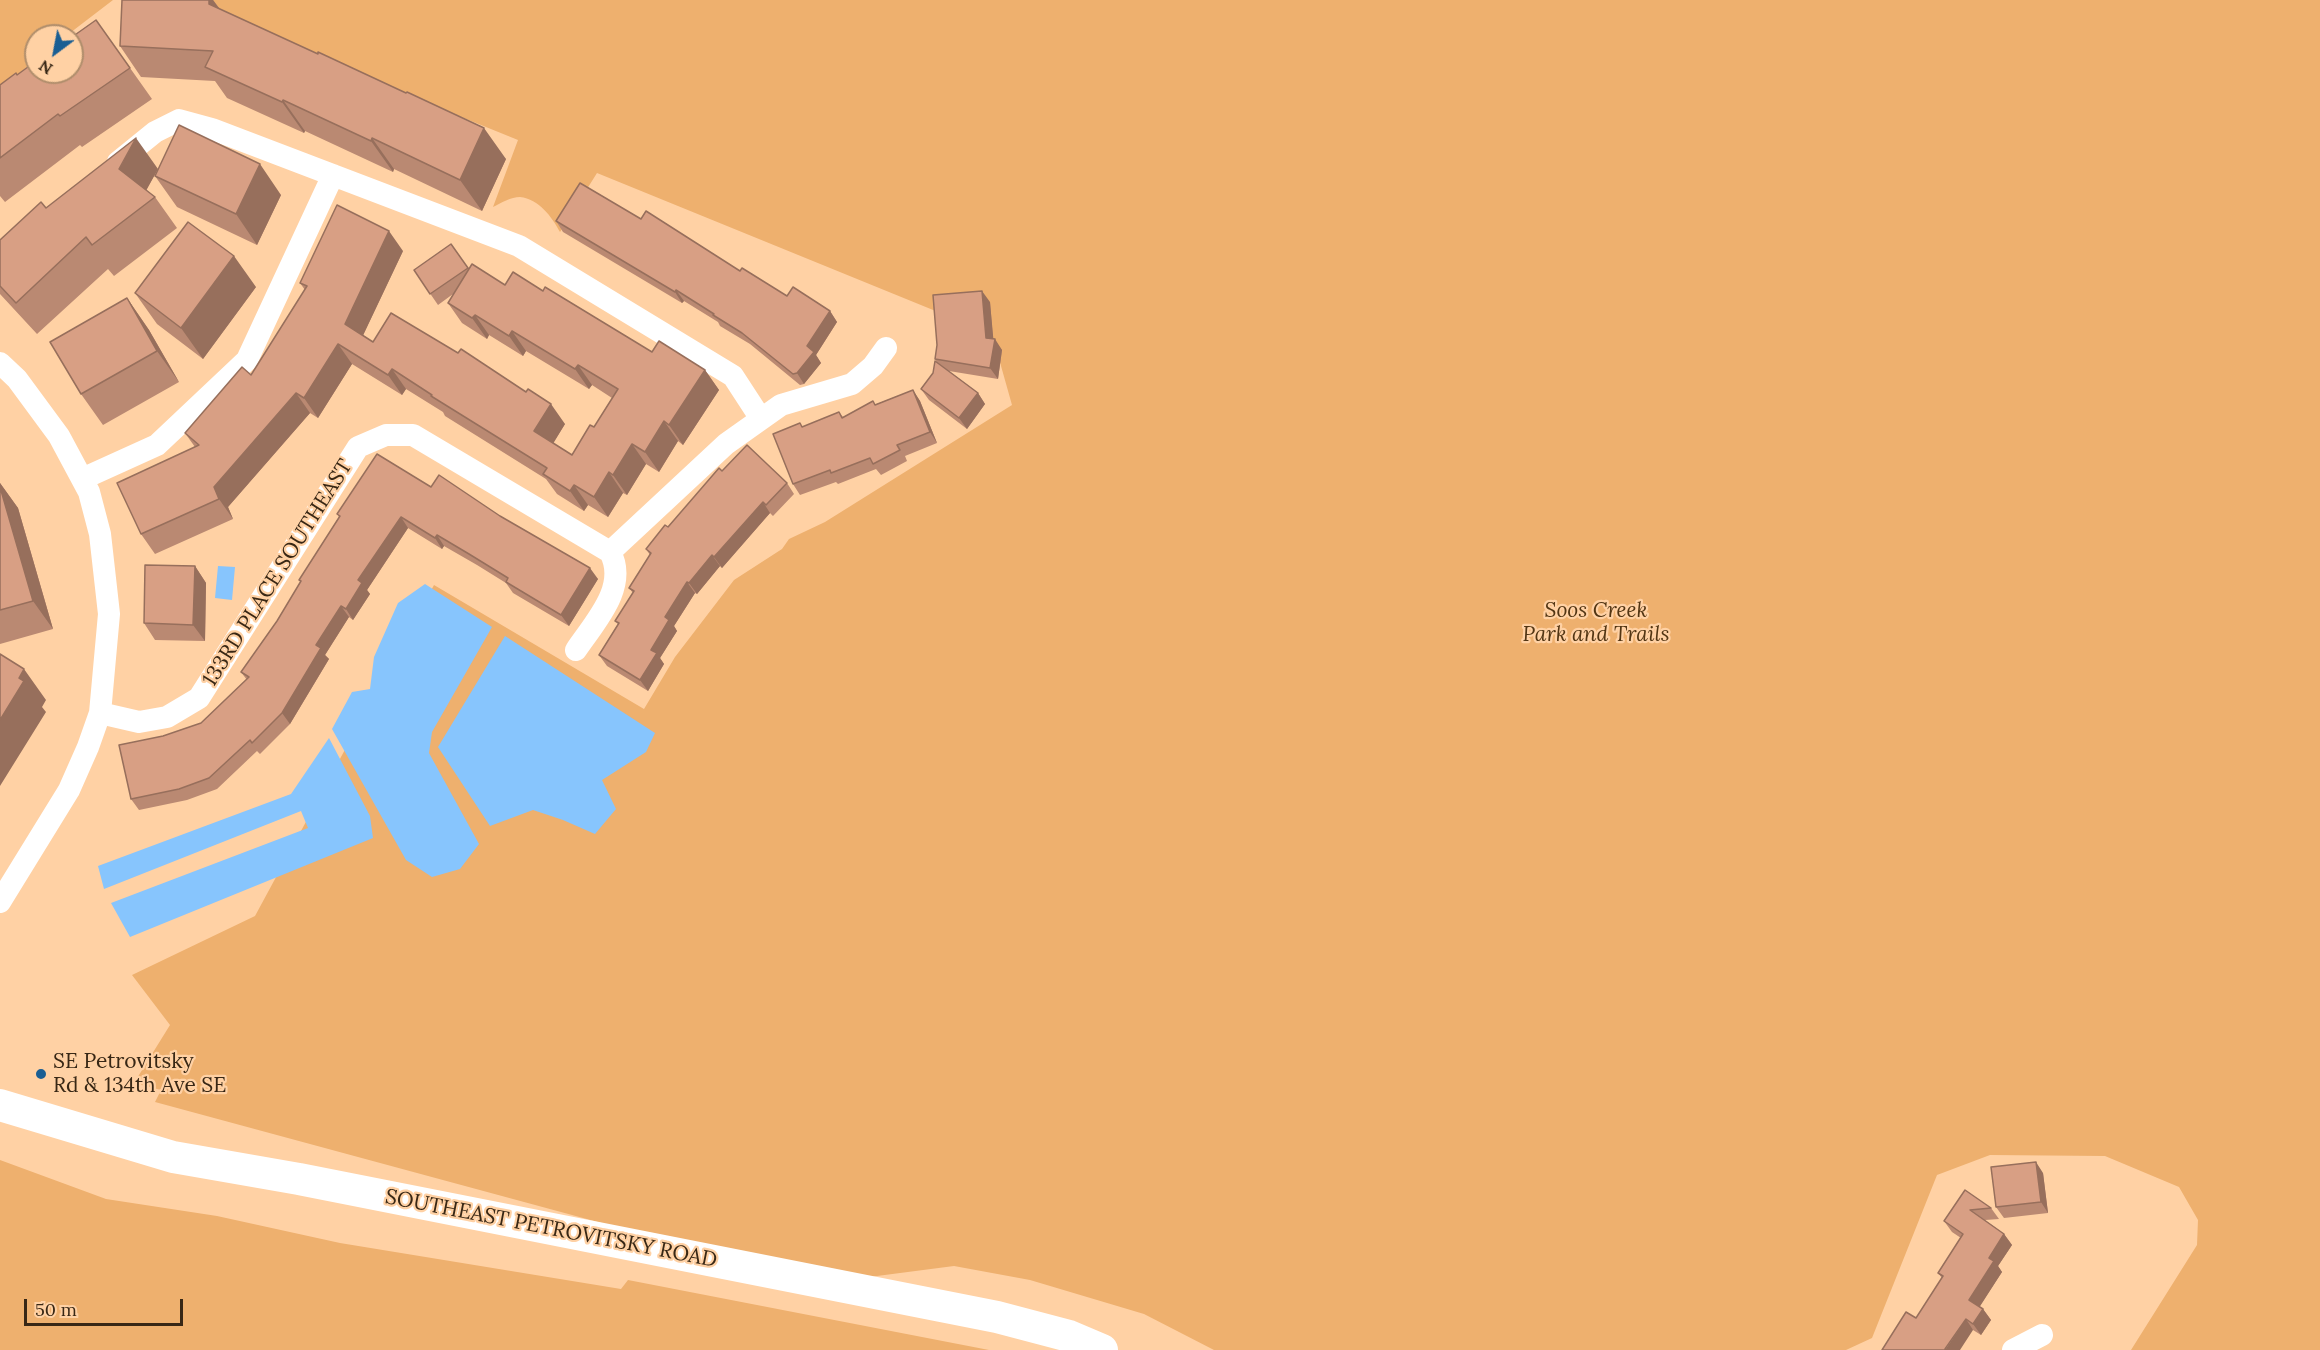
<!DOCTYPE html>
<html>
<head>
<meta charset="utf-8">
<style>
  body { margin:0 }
  #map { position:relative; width:2320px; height:1350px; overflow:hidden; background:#ffd1a4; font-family:Lora,serif }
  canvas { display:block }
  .north { position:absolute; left:24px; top:24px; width:60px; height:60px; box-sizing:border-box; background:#ffd1a4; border:2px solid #af8d6b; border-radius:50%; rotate:212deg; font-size:16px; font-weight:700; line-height:24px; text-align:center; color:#382715 }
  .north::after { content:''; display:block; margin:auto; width:21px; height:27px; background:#1a5e93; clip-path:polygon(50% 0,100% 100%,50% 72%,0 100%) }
  .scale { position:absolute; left:24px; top:1299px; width:159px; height:27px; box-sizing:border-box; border:3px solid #382715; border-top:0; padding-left:8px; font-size:18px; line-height:21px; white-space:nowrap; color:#382715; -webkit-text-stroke:4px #ffd1a4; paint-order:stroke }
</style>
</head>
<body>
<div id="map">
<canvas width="2320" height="1350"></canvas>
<div class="north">N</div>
<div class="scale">50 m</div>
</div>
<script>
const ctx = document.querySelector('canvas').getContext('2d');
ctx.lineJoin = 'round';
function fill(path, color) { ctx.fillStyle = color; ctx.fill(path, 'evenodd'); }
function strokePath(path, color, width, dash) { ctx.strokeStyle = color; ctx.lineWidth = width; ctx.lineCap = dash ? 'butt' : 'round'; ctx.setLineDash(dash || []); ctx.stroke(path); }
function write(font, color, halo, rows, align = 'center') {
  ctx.font = font + ' Lora,serif'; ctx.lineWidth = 4.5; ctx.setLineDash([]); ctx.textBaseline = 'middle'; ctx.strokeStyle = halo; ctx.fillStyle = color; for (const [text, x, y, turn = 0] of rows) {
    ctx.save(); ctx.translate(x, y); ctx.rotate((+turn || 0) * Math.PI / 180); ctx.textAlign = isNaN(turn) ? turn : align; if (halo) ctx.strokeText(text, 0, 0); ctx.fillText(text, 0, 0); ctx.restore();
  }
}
const green = new Path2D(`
  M 0,0 L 113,0 L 66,36 L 36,36 L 36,59 L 0,90 Z
  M 173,0 L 2320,0 L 2320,1350 L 2131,1350 L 2197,1245 L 2198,1220 L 2179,1187 L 2105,1156 L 1990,1155 L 1937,1175 L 1872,1338 L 1846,1350 L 1214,1350 L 1144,1314 L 1030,1280 L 954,1266 L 823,1283 L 155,1102 L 161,1090 L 134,1083 L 170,1025 L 132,975 L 255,916 L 434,585 L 644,709 L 675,657 L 734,580 L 782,549 L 789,539 L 825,522 L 1012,405 L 992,334 L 597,173 L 560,232 C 552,217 539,199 520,197 C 511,197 501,203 493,207 L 518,140 Z
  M 0,1160 L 106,1199 L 217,1216 L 340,1243 L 621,1289 L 628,1280 L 989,1350 L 0,1350 Z`);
const water = new Path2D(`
  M 218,566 L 235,567 L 232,600 L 215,598 Z
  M 425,584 L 492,627 L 432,732 L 429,753 L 479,844 L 460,869 L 432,877 L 406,860 L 332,729 L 352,692 L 370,689 L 374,657 L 398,603 Z
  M 505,636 L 655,733 L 646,752 L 602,780 L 616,809 L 595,834 L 563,820 L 533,810 L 490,826 L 438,747 Z
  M 329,738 L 370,816 L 373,838 L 130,937 L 111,903 L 308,828 L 301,811 L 104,889 L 98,866 L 291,794 Z`);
const minor = new Path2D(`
  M 118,162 L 155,132 L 179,120 L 212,129 L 519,246 L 733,376 L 761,419
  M 0,363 L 17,379 L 59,436 L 89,492 L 100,534 L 109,614 L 100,713 L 88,747 L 69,790 L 0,902
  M 82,479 L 157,445 L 247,360 L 333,175
  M 610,552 L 726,444 L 781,405 L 852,384 L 873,366 L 886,348
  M 576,650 C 594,623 629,587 610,552
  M 100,713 L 139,722 L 167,717 L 199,698 L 358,447 L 386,435 L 413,435 L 610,552
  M 2013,1350 L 2042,1335`);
const secondary = new Path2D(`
  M 0,1105 L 173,1157 L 299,1179 L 997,1317 L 1069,1336 L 1102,1350`);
const wall = new Path2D(`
  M 213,0 L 220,9 L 506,159 L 482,211 L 394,169 L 393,172 L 305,131 L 304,133 L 227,98 L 215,81 L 141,77 L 120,46 Z
  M 96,20 L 152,99 L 82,147 L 80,145 L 5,202 L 0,196 L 0,85 L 17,75 Z
  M 158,169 L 146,190 L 155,197 L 177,228 L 114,276 L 108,269 L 37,334 L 0,294 L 0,240 L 46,208 Z
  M 155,176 L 281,195 L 257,245 L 177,207 Z
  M 641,219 L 740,271 L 787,296 L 830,311 L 837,322 L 816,355 L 821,363 L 804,384 L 800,385 L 750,344 L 720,326 L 718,322 L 684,301 L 682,303 L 563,232 L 556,221 Z
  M 451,244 L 469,270 L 505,285 L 543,291 L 652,352 L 705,370 L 719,390 L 683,445 L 678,441 L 659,472 L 646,464 L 627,495 L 623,493 L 608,517 L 588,505 L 584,511 L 557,494 L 546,479 L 445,416 L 443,412 L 406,389 L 402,395 L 352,364 L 318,418 L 310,413 L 228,507 L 233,519 L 155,554 L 141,534 L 195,447 L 185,433 L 251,375 L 305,290 L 300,283 L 403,251 L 363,335 L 373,342 L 565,424 L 553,443 L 572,455 L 594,427 L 612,398 L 592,385 L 589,389 L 526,351 L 523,356 L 489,335 L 487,339 L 462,323 L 448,303 L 453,294 L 438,305 L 414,270 Z
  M 256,287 L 203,359 L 157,324 L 135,293 Z
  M 127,298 L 149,330 L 179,382 L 103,425 L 81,394 Z
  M 990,302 L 993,339 L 1002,350 L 998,379 L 949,371 L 978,393 L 985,404 L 967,429 L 929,400 L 921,389 L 933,373 L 937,363 L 935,359 L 937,345 Z
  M 913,390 L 920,401 L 937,443 L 905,456 L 907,461 L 881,475 L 876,469 L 838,484 L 836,482 L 800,495 L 793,484 L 839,412 L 843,417 Z
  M 722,471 L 787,483 L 794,494 L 773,516 L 770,513 L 722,568 L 720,566 L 697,594 L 695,593 L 674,626 L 677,631 L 660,658 L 664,664 L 648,691 L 607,666 L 599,655 L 618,624 L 615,621 L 633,593 L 629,588 L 650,555 L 646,549 Z
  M 0,483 L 18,508 L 53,629 L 0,644 Z
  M 431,487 L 500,516 L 598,579 L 569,626 L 513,593 L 506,583 L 477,565 L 444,546 L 442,549 L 408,528 L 367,590 L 370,594 L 353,620 L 349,617 L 325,655 L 329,659 L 290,724 L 260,754 L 257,751 L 217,789 L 187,800 L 139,810 L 131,799 L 163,736 L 201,723 L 247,680 L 241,672 L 277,621 L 301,582 L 299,580 L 339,517 L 337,514 Z
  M 195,566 L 206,583 L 205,641 L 155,640 L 144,623 Z
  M 2043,1173 L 2048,1213 L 2004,1218 L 1996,1207 Z
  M 1965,1190 L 1991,1208 L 1999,1219 L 1985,1220 L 2004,1234 L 2012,1245 L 1998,1266 L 2002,1272 L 1979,1307 L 1983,1309 L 1991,1320 L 1981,1335 L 1973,1330 L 1916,1318 L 1942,1278 L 1938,1273 L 1961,1238 L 1952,1232 L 1944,1221 Z`);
const shadedWall = new Path2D(`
  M 209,0 L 213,0 L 231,25 L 209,4 Z
  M 283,100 L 305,131 L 304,133 L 282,102 Z
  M 484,128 L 506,159 L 482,211 L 460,180 Z
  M 136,138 L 158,169 L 141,200 L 119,169 Z
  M 372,138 L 394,169 L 393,172 L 371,141 Z
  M 260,164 L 281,195 L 257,245 L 236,214 Z
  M 389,231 L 403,251 L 359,344 L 345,324 Z
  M 234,256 L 256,287 L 203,359 L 181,328 Z
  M 676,290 L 684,301 L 682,303 L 675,292 Z
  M 982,291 L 990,302 L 994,346 L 995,339 L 1002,350 L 998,379 L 990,368 L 986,338 Z
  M 127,298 L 149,330 L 179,382 L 157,351 Z
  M 830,311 L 837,322 L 816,355 L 821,363 L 804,384 L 797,373 L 807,346 Z
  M 475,315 L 489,335 L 487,339 L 472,318 Z
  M 512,331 L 526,351 L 523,356 L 509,336 Z
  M 338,344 L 352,364 L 318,418 L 304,398 Z
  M 578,365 L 592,385 L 589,389 L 575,369 Z
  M 392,369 L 406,389 L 402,395 L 388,375 Z
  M 705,370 L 719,390 L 683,445 L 669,425 Z
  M 913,390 L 920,401 L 937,443 L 930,432 Z
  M 296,393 L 310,413 L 228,507 L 233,519 L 219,499 L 214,487 Z
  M 978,393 L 985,404 L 967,429 L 959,418 Z
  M 551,404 L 565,424 L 548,452 L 534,431 Z
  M 664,421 L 678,441 L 659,472 L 645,452 Z
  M 632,444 L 646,464 L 627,495 L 613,475 Z
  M 609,472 L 623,493 L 608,517 L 594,497 Z
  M 0,483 L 18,508 L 53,629 L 33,601 L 0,487 Z
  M 574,485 L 588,505 L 584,511 L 570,491 Z
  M 763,502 L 770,513 L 722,568 L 714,557 Z
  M 401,517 L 408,528 L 367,590 L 370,594 L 353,620 L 346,609 L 358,580 Z
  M 437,535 L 444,546 L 442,549 L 435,538 Z
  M 712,555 L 720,566 L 697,594 L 689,583 Z
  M 195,566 L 206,583 L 205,641 L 193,625 Z
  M 590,568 L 598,579 L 569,626 L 561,615 Z
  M 687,582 L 695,593 L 674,626 L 677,631 L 660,658 L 664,664 L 648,691 L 640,680 L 651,650 L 665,617 Z
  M 341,606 L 349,617 L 325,655 L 329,659 L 290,724 L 282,713 L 316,645 Z
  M 24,669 L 46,700 L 42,707 L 46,712 L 0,786 L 0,720 L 19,678 Z
  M 2036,1162 L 2043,1173 L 2048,1213 L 2041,1202 Z
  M 2004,1234 L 2012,1245 L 1998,1266 L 2002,1272 L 1977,1311 L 1969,1300 L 1989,1258 Z
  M 1983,1309 L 1991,1320 L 1981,1335 L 1973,1324 Z
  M 1966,1319 L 1973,1330 L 1960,1350 L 1945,1350 Z`);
const building = new Path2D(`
  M 122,0 L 209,0 L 209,4 L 318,54 L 318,52 L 406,93 L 407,92 L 484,128 L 460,180 L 372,138 L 371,141 L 283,100 L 282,102 L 205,67 L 213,51 L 120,46 Z
  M 96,20 L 130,68 L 60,116 L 58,114 L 0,158 L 0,85 L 16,73 L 17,75 L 36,61 L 36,72 L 72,72 L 72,37 Z
  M 179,125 L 260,164 L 236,214 L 155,176 Z
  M 136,138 L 119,169 L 155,197 L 92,245 L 86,237 L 16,303 L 0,286 L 0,240 L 41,202 L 46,208 Z
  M 580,183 L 641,219 L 646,211 L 740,271 L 742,268 L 787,296 L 793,287 L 830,311 L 807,346 L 814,352 L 797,373 L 793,374 L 742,333 L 713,315 L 714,314 L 676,290 L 675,292 L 556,221 Z
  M 337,205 L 389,231 L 345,324 L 373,342 L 391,313 L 458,353 L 461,349 L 526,392 L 528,389 L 551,404 L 534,431 L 572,455 L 590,425 L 594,427 L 618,389 L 578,365 L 575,369 L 512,331 L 509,336 L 475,315 L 472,318 L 448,303 L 472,264 L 505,285 L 513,272 L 543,291 L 545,287 L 652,352 L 659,341 L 705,370 L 669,425 L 664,421 L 645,452 L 632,444 L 613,475 L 609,472 L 594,497 L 574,485 L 570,491 L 543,474 L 547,468 L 431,396 L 432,395 L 392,369 L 388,375 L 338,344 L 304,398 L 296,393 L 214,487 L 219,499 L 141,534 L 117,483 L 199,445 L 185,433 L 242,367 L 251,375 L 307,286 L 300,283 Z
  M 188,222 L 234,256 L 181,328 L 135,293 Z
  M 451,244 L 468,268 L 430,294 L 414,270 Z
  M 982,291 L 986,338 L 995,339 L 990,368 L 935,359 L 937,345 L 933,295 Z
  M 127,298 L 157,351 L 81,394 L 50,342 Z
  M 935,361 L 978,393 L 959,418 L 921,389 L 933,373 Z
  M 913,390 L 930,432 L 897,445 L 900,450 L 873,464 L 870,458 L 831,473 L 830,470 L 793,484 L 773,434 L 800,423 L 802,427 L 839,412 L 842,418 L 873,401 L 875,405 Z
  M 747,445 L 787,483 L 766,505 L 763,502 L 714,557 L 712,555 L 689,583 L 687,582 L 665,617 L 669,620 L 651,650 L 657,653 L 640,680 L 599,655 L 619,623 L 615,621 L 634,591 L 629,588 L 651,553 L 646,549 L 665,525 L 668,527 L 719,468 L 722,471 Z
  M 377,454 L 431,487 L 439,475 L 500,516 L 590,568 L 561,615 L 506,582 L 508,578 L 469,554 L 437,535 L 435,538 L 401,517 L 358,580 L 362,583 L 346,609 L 341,606 L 316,645 L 321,648 L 282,713 L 252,743 L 250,740 L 209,778 L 179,789 L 131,799 L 119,745 L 163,736 L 201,723 L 249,677 L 241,672 L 277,621 L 301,581 L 299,580 L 340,516 L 337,514 Z
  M 0,487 L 33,601 L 0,610 Z
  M 145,565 L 195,566 L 193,625 L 144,623 Z
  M 0,654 L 24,669 L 19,678 L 24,681 L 0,720 Z
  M 2036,1162 L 2041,1202 L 1996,1207 L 1991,1167 Z
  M 1965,1190 L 1991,1208 L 1970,1210 L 2004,1234 L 1989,1258 L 1994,1261 L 1969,1300 L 1983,1309 L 1973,1324 L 1966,1319 L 1945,1349 L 1946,1350 L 1882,1350 L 1906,1312 L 1916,1318 L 1943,1276 L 1938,1273 L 1963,1234 L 1944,1221 Z`);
const markers = [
  [41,1074,6,"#1a5e93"]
];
const streetNames = [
  ["133RD PLACE SOUTHEAST",278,573,-58],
  ["SOUTHEAST PETROVITSKY ROAD",551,1229,11]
];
const parkNames = [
  ["Soos Creek",1596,611],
  ["Park and Trails",1596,635]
];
const poiNames = [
  ["SE Petrovitsky",53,1062],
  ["Rd & 134th Ave SE",53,1086]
];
fill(green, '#eeb06e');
fill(water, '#87c5fd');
strokePath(minor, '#fff', 22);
strokePath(secondary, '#fff', 32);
fill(wall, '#ba8972');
fill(shadedWall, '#976f5c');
fill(building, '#d89f84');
strokePath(building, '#976f5c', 1.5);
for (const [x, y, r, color] of markers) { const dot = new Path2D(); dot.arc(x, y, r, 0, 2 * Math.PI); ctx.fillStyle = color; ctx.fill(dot); strokePath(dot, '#ffd1a4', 2); }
write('21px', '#382715', '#ffd1a4', streetNames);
write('italic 21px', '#523513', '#ffd1a4', parkNames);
write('21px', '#382715', '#ffd1a4', poiNames, 'left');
</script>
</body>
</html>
